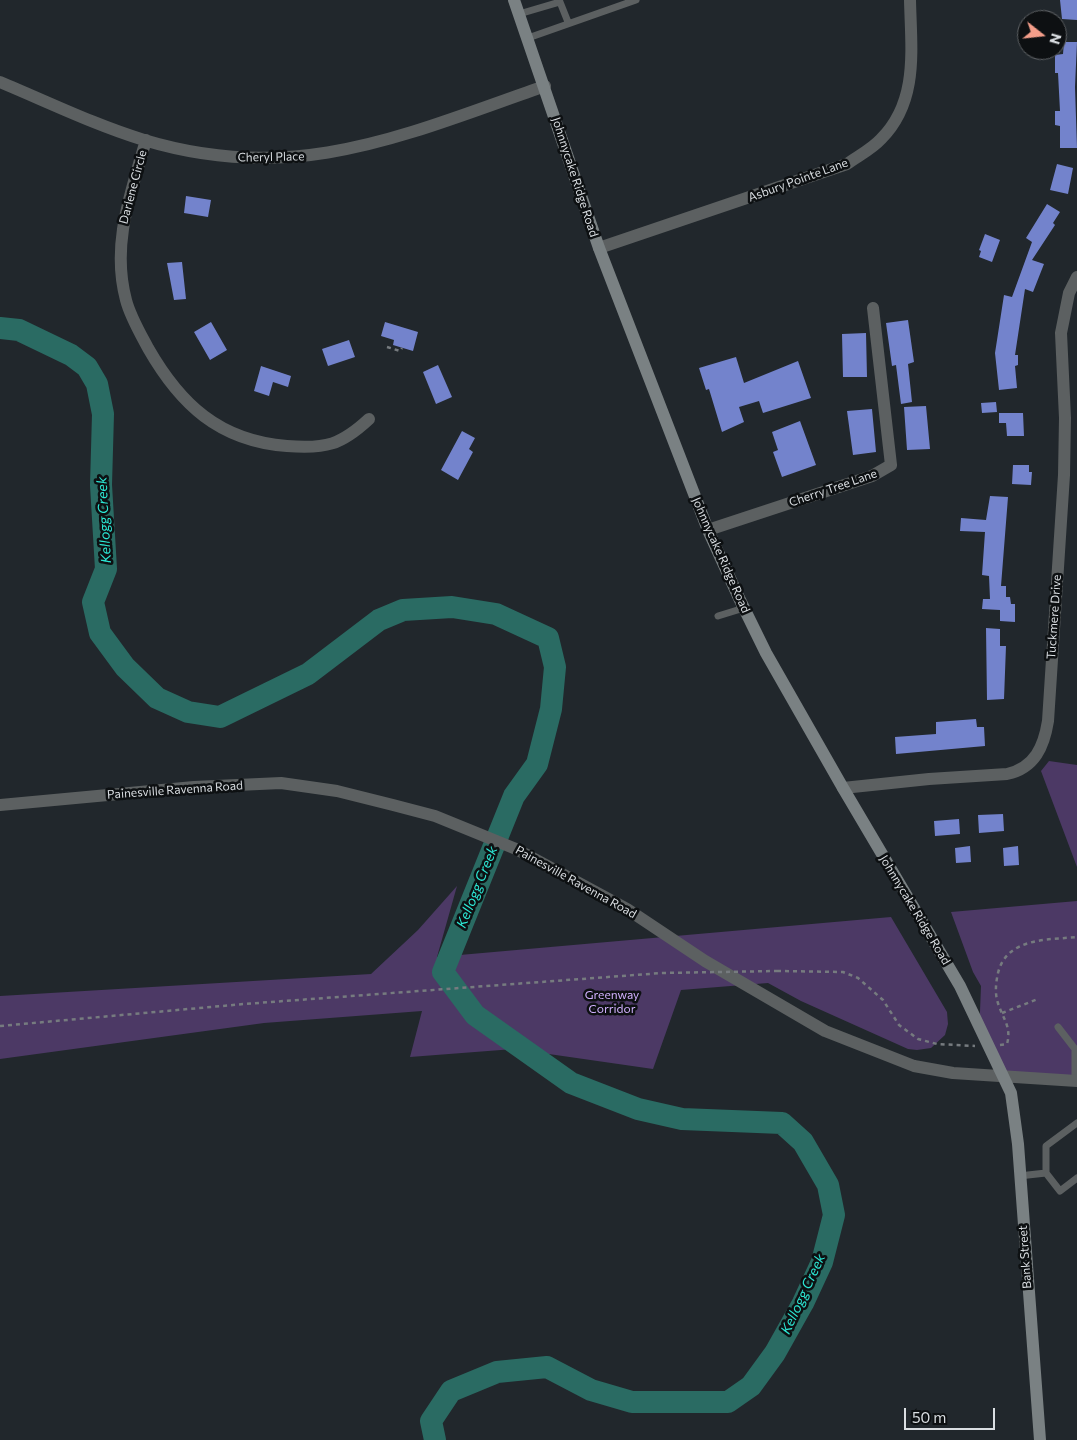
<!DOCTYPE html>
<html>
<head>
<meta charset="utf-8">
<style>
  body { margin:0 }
  #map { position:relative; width:1077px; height:1440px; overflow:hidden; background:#21272c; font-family:Commissioner,sans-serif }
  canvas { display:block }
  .north { position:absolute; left:1017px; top:10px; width:50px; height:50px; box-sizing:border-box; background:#0d1012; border:1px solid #5f6265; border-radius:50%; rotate:106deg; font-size:14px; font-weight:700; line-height:20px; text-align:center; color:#dadee2 }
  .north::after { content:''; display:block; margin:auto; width:18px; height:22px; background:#f49e8a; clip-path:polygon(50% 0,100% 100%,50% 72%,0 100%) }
  .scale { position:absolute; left:904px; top:1408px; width:91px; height:22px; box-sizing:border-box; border:2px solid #dadee2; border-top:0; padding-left:6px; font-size:15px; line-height:18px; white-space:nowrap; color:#dadee2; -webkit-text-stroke:4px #0d1012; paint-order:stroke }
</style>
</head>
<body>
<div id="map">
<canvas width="1077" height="1440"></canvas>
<div class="north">N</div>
<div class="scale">50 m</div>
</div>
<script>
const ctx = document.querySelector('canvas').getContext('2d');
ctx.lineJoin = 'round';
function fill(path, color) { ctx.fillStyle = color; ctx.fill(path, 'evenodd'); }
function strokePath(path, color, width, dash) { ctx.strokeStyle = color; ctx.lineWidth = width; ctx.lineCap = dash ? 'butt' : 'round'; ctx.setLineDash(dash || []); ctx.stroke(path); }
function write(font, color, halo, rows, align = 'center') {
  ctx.font = font + ' Commissioner,sans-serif'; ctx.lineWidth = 5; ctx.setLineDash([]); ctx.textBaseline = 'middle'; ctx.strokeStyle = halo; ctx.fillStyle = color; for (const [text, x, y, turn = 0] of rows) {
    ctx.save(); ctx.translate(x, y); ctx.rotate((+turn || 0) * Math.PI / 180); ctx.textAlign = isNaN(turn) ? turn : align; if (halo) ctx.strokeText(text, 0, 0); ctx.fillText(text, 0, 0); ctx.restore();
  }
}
const green = new Path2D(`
  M 1049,761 L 1077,765 L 1077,867 L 1041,771 Z
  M 457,886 L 437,957 L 891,917 L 947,1012 L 948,1024 L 945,1035 L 931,1048 L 917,1050 L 908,1049 L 801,1001 L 768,983 L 681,990 L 653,1069 L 514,1049 L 410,1057 L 422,1011 L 264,1023 L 0,1059 L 0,996 L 371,974 L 418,930 Z
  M 1077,901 L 1077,1079 L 1006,1071 L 979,1037 L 981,986 L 973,972 L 951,912 Z`);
const river = new Path2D(`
  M 0,328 L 19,330 L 71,355 L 87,367 L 97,384 L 103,414 L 101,485 L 106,569 L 93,602 L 100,633 L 125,667 L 157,698 L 188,712 L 220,717 L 308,674 L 379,620 L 403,610 L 452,607 L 496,614 L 548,638 L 555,667 L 551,709 L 537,764 L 514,796 L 443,972 L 475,1015 L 571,1083 L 638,1109 L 682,1119 L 782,1123 L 803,1142 L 828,1185 L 834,1215 L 822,1262 L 803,1303 L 775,1353 L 751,1386 L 728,1402 L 632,1402 L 591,1390 L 547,1367 L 497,1372 L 451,1391 L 431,1421 L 435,1440`);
const building = new Path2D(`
  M 1060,0 L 1077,0 L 1077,20 L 1062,19 Z
  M 1064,42 L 1077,42 L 1075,87 L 1077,148 L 1060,148 L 1060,126 L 1055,125 L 1055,111 L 1060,111 L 1058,73 L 1055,73 L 1055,55 L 1063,54 Z
  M 1057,164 L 1073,168 L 1068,194 L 1050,190 Z
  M 186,196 L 211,200 L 208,217 L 184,213 Z
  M 1047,204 L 1060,212 L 1053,223 L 1055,225 L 1032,260 L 1044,264 L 1033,292 L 1025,289 L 1015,355 L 1018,355 L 1018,365 L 1015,366 L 1017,388 L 999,390 L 995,353 L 1004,295 L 1012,297 L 1032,242 L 1026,238 Z
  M 985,234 L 1000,240 L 992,262 L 979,257 L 981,251 L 979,250 Z
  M 182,262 L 186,299 L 174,300 L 167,263 Z
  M 908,320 L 914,362 L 908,364 L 912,402 L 901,404 L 896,365 L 892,366 L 886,323 Z
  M 211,322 L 227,350 L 210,360 L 194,332 Z
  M 385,322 L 418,332 L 413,351 L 393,345 L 394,340 L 381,336 Z
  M 866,333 L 867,377 L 843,377 L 842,334 Z
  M 349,340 L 355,357 L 328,366 L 322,349 Z
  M 736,357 L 744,383 L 798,361 L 811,398 L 763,413 L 759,401 L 739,407 L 744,422 L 722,432 L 709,389 L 706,390 L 699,368 Z
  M 438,365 L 452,397 L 436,404 L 423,372 Z
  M 261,366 L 291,376 L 288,387 L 273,382 L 269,396 L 254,391 Z
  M 996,402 L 997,412 L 982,413 L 981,403 Z
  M 926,406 L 930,449 L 907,450 L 904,407 Z
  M 872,409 L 876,452 L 853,455 L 847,411 Z
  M 999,413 L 1023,413 L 1024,436 L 1007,436 L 1006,423 L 999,423 Z
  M 800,421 L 816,465 L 782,477 L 773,452 L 778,450 L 772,432 Z
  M 462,431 L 475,438 L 469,449 L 473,452 L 458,480 L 441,470 Z
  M 1013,465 L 1029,465 L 1029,472 L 1032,472 L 1031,485 L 1012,484 Z
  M 990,496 L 1008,497 L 1001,586 L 1006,586 L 1006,597 L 1010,597 L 1011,604 L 1015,604 L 1015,622 L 1000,621 L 1000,610 L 982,609 L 983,599 L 990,599 L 989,576 L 982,575 L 985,532 L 960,531 L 961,518 L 986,520 Z
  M 986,628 L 1000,629 L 1000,646 L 1006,646 L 1004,699 L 987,700 Z
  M 976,719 L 977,727 L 984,727 L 985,746 L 896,754 L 895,737 L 936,734 L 936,722 Z
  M 1003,814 L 1004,831 L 979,833 L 978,815 Z
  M 959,819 L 960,834 L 935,836 L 934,821 Z
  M 970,846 L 971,862 L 956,863 L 955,848 Z
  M 1018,846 L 1019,865 L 1004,866 L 1003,848 Z`);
const path = new Path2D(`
  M 387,347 L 400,351 L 402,348
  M 777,971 L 843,972 L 858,978 L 883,1000 L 899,1025 L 918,1039 L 937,1044 L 975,1046
  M 1002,1013 L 1038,999
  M 0,1026 L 244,1004 L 662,973
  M 1000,1045 L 1007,1044 C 1012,1026 1002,1018 997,1000 C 995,991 996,982 998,973 C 1007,937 1048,940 1077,937`);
const service = new Path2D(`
  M 519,14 L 560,2 L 568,22
  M 528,38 L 636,0
  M 718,616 L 744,608
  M 1058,1027 L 1075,1049 L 1075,1080
  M 1046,1173 L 1046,1146 L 1077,1123
  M 1019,1176 L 1046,1173 L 1060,1191 L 1077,1178`);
const minor = new Path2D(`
  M 0,82 C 48,102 95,125 144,140 C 296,186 404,135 545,86
  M 146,140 C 131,193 111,244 126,300 C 130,316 140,333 148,348 C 180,404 219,441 287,446 C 326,449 341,445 369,419
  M 599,248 L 847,164 C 858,156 872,149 881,139 C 919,101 911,49 910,0
  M 708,530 L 872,476 L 891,465 L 873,308
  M 843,788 L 929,779 L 1007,774 C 1035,768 1044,746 1048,721 L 1064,475 L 1065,418 L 1061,333 L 1069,293 L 1077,277`);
const tertiary = new Path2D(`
  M 0,805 L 194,787 L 281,783 L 337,791 L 393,805 L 435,816 L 516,849 L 627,909 L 705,961 L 825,1031 L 914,1066 L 953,1073 L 1077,1081`);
const secondary = new Path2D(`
  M 514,0 L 599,248 L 708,530 L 739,598 L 766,653 L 843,788 L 960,986 L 1011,1093 L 1018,1144 L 1040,1440`);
const pathBridge = new Path2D(`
  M 662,973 L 777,971`);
const streetNames = [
  ["Cheryl Place",271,157,-1],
  ["Johnnycake Ridge Road",575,177,72],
  ["Asbury Pointe Lane",798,180,-20],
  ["Darlene Circle",133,187,-75],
  ["Cherry Tree Lane",833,488,-19],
  ["Johnnycake Ridge Road",721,555,66],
  ["Tuckmere Drive",1054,617,-86],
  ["Painesville Ravenna Road",175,790,-4],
  ["Painesville Ravenna Road",576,882,29],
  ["Johnnycake Ridge Road",915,910,59],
  ["Bank Street",1025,1257,-94]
];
const parkNames = [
  ["Greenway",612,995],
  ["Corridor",612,1009]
];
const waterNames = [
  ["Kellogg Creek",104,520,-93],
  ["Kellogg Creek",477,887,-68],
  ["Kellogg Creek",803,1294,-65]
];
fill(green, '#4c3965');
strokePath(river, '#2a6b63', 22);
fill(building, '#7383cc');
strokePath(path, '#767b7f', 2.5, [4, 4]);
strokePath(service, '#5c6061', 7);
strokePath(minor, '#5c6061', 12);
strokePath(tertiary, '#5c6061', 12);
strokePath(secondary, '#7a8183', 12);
strokePath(pathBridge, '#767b7f', 2.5, [4, 4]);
write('12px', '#dadee2', '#0d1012', streetNames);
write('12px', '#d2b1ff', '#0d1012', parkNames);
write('italic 14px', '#2ce7d4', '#0d1012', waterNames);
</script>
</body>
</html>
